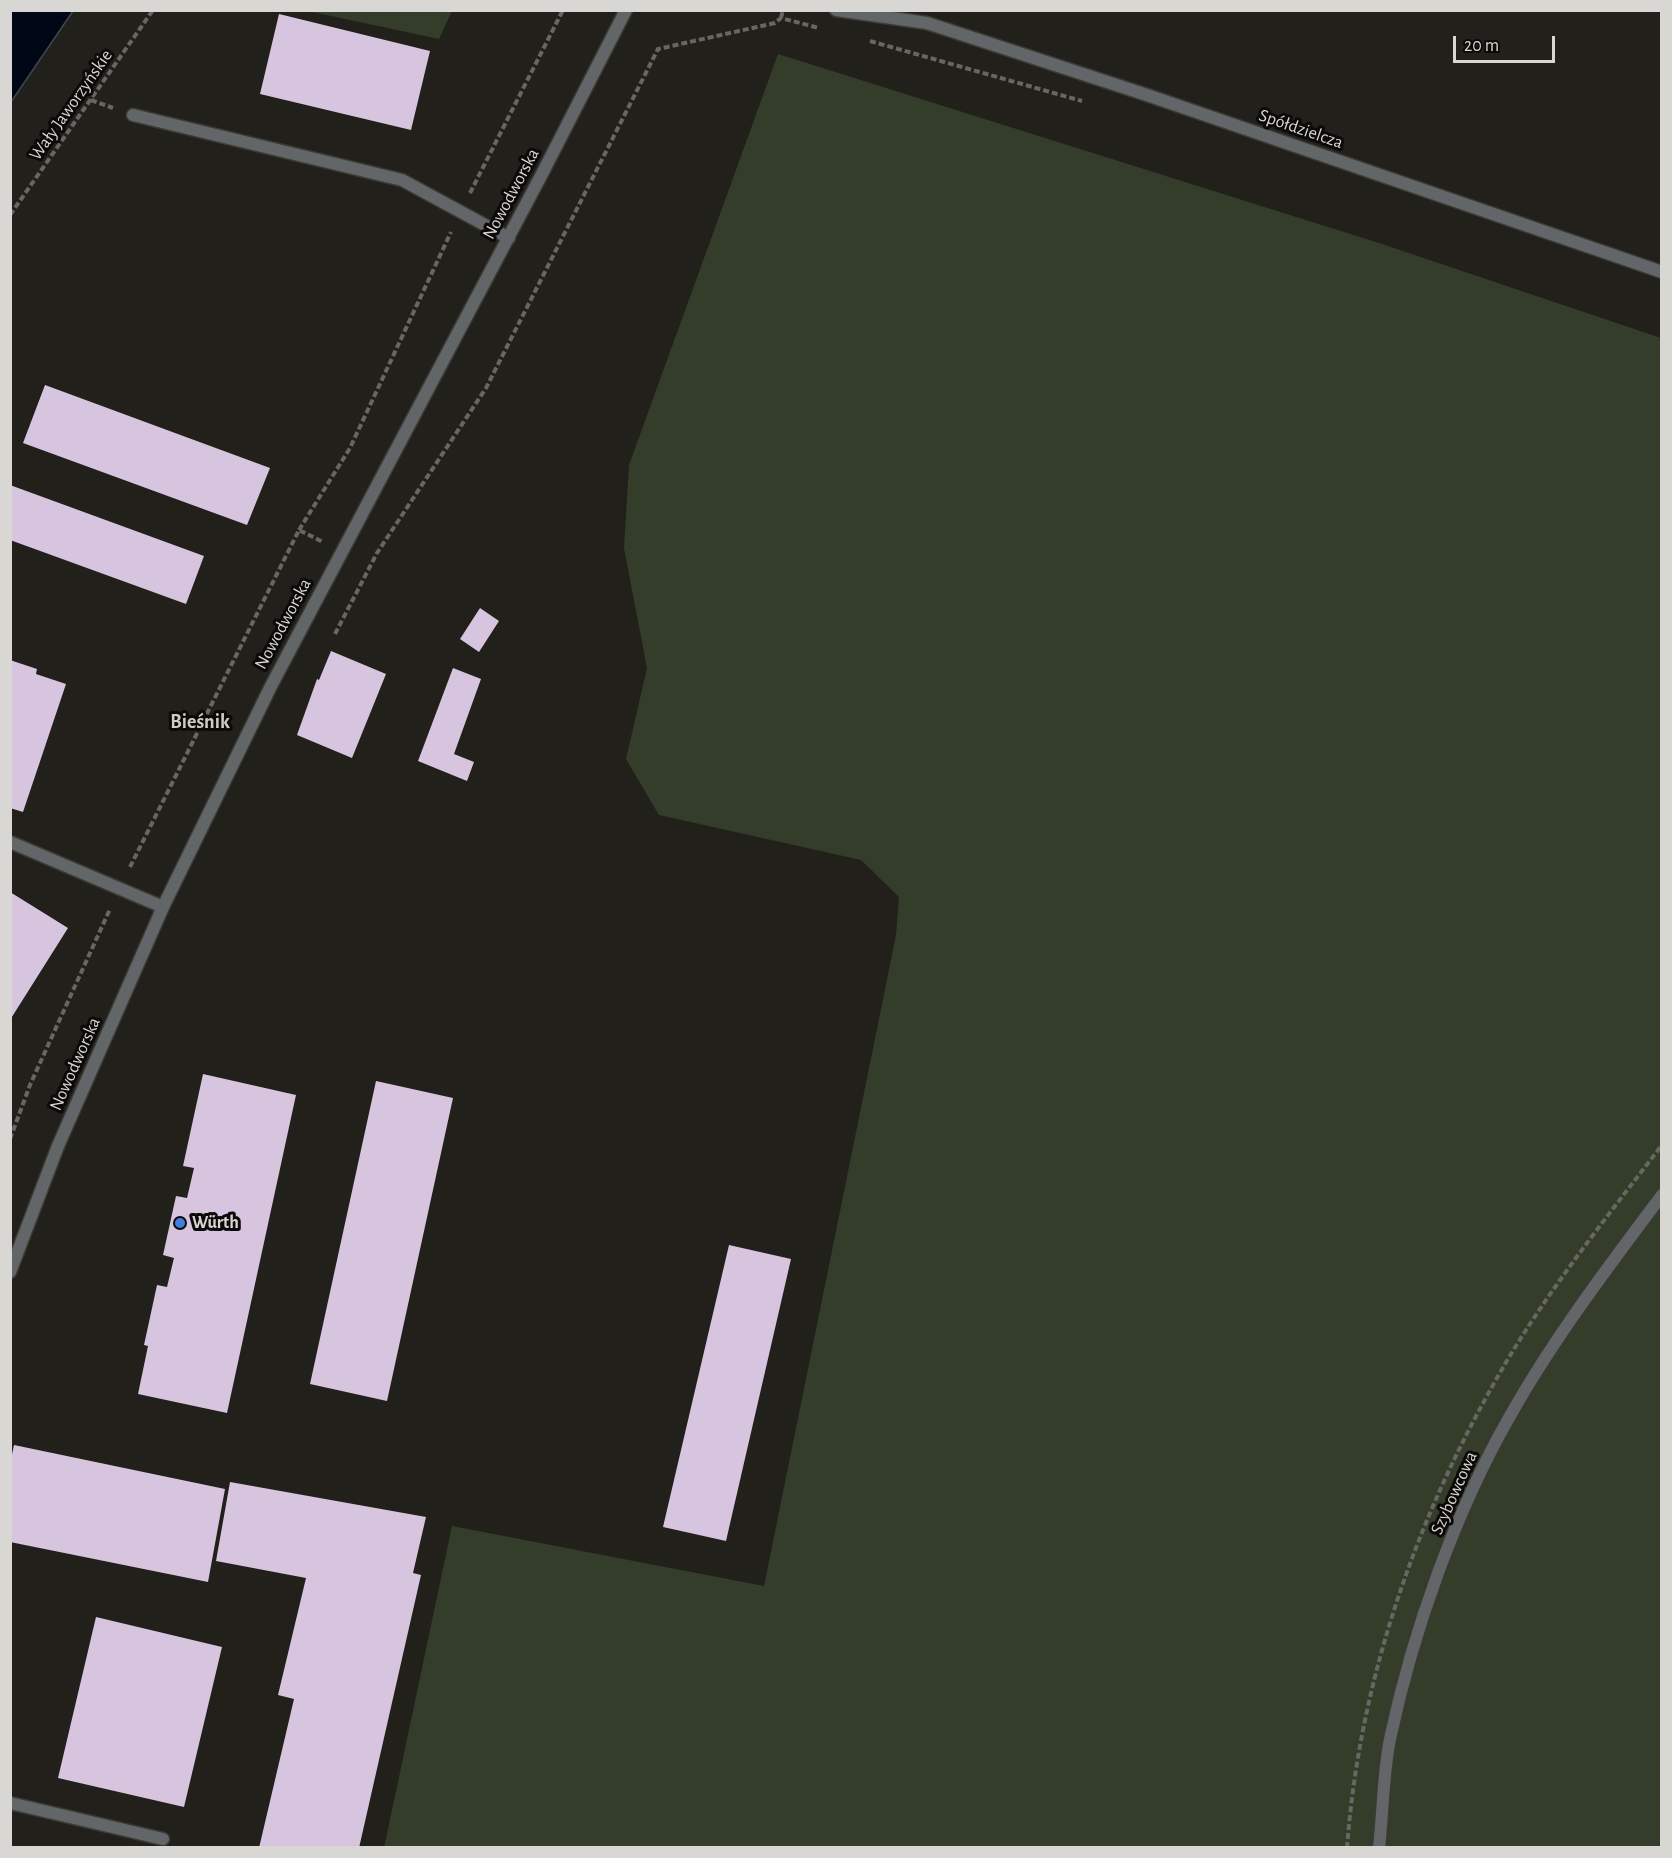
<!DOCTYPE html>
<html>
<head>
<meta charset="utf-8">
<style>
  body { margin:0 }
  #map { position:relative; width:1672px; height:1858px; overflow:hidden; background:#22201b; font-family:"Alegreya Sans",sans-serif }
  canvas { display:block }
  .frame { position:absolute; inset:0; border:12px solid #d8d7d4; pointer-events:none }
  .scale { position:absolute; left:1453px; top:36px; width:102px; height:27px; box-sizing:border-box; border:3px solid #d8d7d4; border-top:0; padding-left:8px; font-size:18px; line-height:21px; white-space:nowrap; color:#d8d7d4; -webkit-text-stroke:4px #0b0a08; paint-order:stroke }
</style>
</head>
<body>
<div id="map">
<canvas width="1672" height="1858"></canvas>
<div class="frame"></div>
<div class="scale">20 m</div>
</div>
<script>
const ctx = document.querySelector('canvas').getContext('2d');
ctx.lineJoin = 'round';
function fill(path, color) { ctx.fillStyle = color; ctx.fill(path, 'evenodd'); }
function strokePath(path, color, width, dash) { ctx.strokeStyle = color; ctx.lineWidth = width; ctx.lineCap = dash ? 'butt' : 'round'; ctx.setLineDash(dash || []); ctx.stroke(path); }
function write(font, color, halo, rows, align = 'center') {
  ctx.font = font + ' "Alegreya Sans",sans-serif'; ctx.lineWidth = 6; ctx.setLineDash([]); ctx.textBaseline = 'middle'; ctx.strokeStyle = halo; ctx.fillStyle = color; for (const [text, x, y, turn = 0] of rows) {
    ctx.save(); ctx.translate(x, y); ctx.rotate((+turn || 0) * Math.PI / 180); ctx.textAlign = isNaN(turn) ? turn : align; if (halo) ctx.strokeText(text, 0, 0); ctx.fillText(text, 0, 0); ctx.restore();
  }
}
const green = new Path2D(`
  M 308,11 L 452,11 L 439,39 Z
  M 778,54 L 1379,243 L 1661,338 L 1661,1847 L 384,1848 L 452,1526 L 764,1586 L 896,935 L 899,897 L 861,860 L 659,815 L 626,759 L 647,668 L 624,548 L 629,465 Z`);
const water = new Path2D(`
  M 11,10 L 73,11 L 11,102 L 10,11 Z`);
const building = new Path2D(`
  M 279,14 L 430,51 L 411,130 L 260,94 Z
  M 45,385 L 270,468 L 247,525 L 23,443 Z
  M 10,485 L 204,556 L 186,604 L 10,540 Z
  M 480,608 L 499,621 L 479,652 L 460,639 Z
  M 331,651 L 386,674 L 352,758 L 297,735 L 317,679 L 319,680 Z
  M 10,660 L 37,669 L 36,674 L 66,684 L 23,812 L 10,808 Z
  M 453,668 L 481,679 L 454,754 L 474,762 L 467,781 L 418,761 Z
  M 10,892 L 68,928 L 10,1020 Z
  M 203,1074 L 296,1095 L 227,1413 L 138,1394 L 148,1346 L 144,1345 L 157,1285 L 167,1287 L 174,1258 L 163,1255 L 176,1196 L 187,1198 L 194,1168 L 183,1166 Z
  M 376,1081 L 453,1098 L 387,1401 L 310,1384 Z
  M 729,1245 L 791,1259 L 726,1541 L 663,1527 Z
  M 14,1445 L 225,1489 L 208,1582 L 10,1542 L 10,1464 Z
  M 230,1482 L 426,1517 L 413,1573 L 421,1575 L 359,1848 L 259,1848 L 294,1699 L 278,1695 L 306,1578 L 216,1561 Z
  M 96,1617 L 222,1647 L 184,1807 L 58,1778 Z`);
const path = new Path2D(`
  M 781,18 L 783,10
  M 870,41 L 1082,101
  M 91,100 L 113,108
  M 470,193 L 563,10
  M 10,215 L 153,10
  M 299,530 L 350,448 L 451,232
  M 335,634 L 377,553 L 486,388 L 658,49 L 775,23 L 781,18 L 819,28
  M 130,867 L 299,530 L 323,542
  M 10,1139 L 30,1085 L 110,909
  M 1347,1848 C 1359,1685 1413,1527 1493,1385 C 1540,1300 1603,1222 1662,1145`);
const service = new Path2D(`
  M 133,115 L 402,180 L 509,238
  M 10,842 L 163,907
  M 10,1803 L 163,1839`);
const minor = new Path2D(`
  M 836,10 L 927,23 L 1147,95 L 1662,272
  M 1379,1848 C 1383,1812 1383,1774 1390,1739 C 1413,1631 1455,1512 1510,1416 C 1554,1338 1608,1267 1662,1195`);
const tertiary = new Path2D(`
  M 10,1272 L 58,1146 L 163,907 L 271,686 L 543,172 L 626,10`);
const markers = [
  [180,1223,6,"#3f7fe0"]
];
const streetNames = [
  ["Wały Jaworzyńskie",71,105,-55],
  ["Spółdzielcza",1301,129,19],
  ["Nowodworska",511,194,-62],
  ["Nowodworska",283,624,-62],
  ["Nowodworska",75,1064,-66],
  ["Szybowcowa",1454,1493,-66]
];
const poiNames = [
  ["Würth",192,1223]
];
const neighbourhoodNames = [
  ["Bieśnik",200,722]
];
fill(green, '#333d2a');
fill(water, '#000716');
strokePath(water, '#41454f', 1.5);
fill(building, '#d7c4df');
strokePath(service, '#3b3a35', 15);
strokePath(minor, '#3b3a35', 15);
strokePath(tertiary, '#3b3a35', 15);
strokePath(path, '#686662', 4, [6, 3]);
strokePath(service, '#636668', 12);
strokePath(minor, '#636668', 12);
strokePath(tertiary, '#636668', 12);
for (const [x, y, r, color] of markers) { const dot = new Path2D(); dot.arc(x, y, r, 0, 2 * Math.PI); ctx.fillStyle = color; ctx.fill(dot); strokePath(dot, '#0b0a08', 2); }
write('18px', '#d8d7d4', '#0b0a08', streetNames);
write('bold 18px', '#d8d7d4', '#0b0a08', poiNames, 'left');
write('bold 20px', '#cecbc5', '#0b0a08', neighbourhoodNames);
</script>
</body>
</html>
